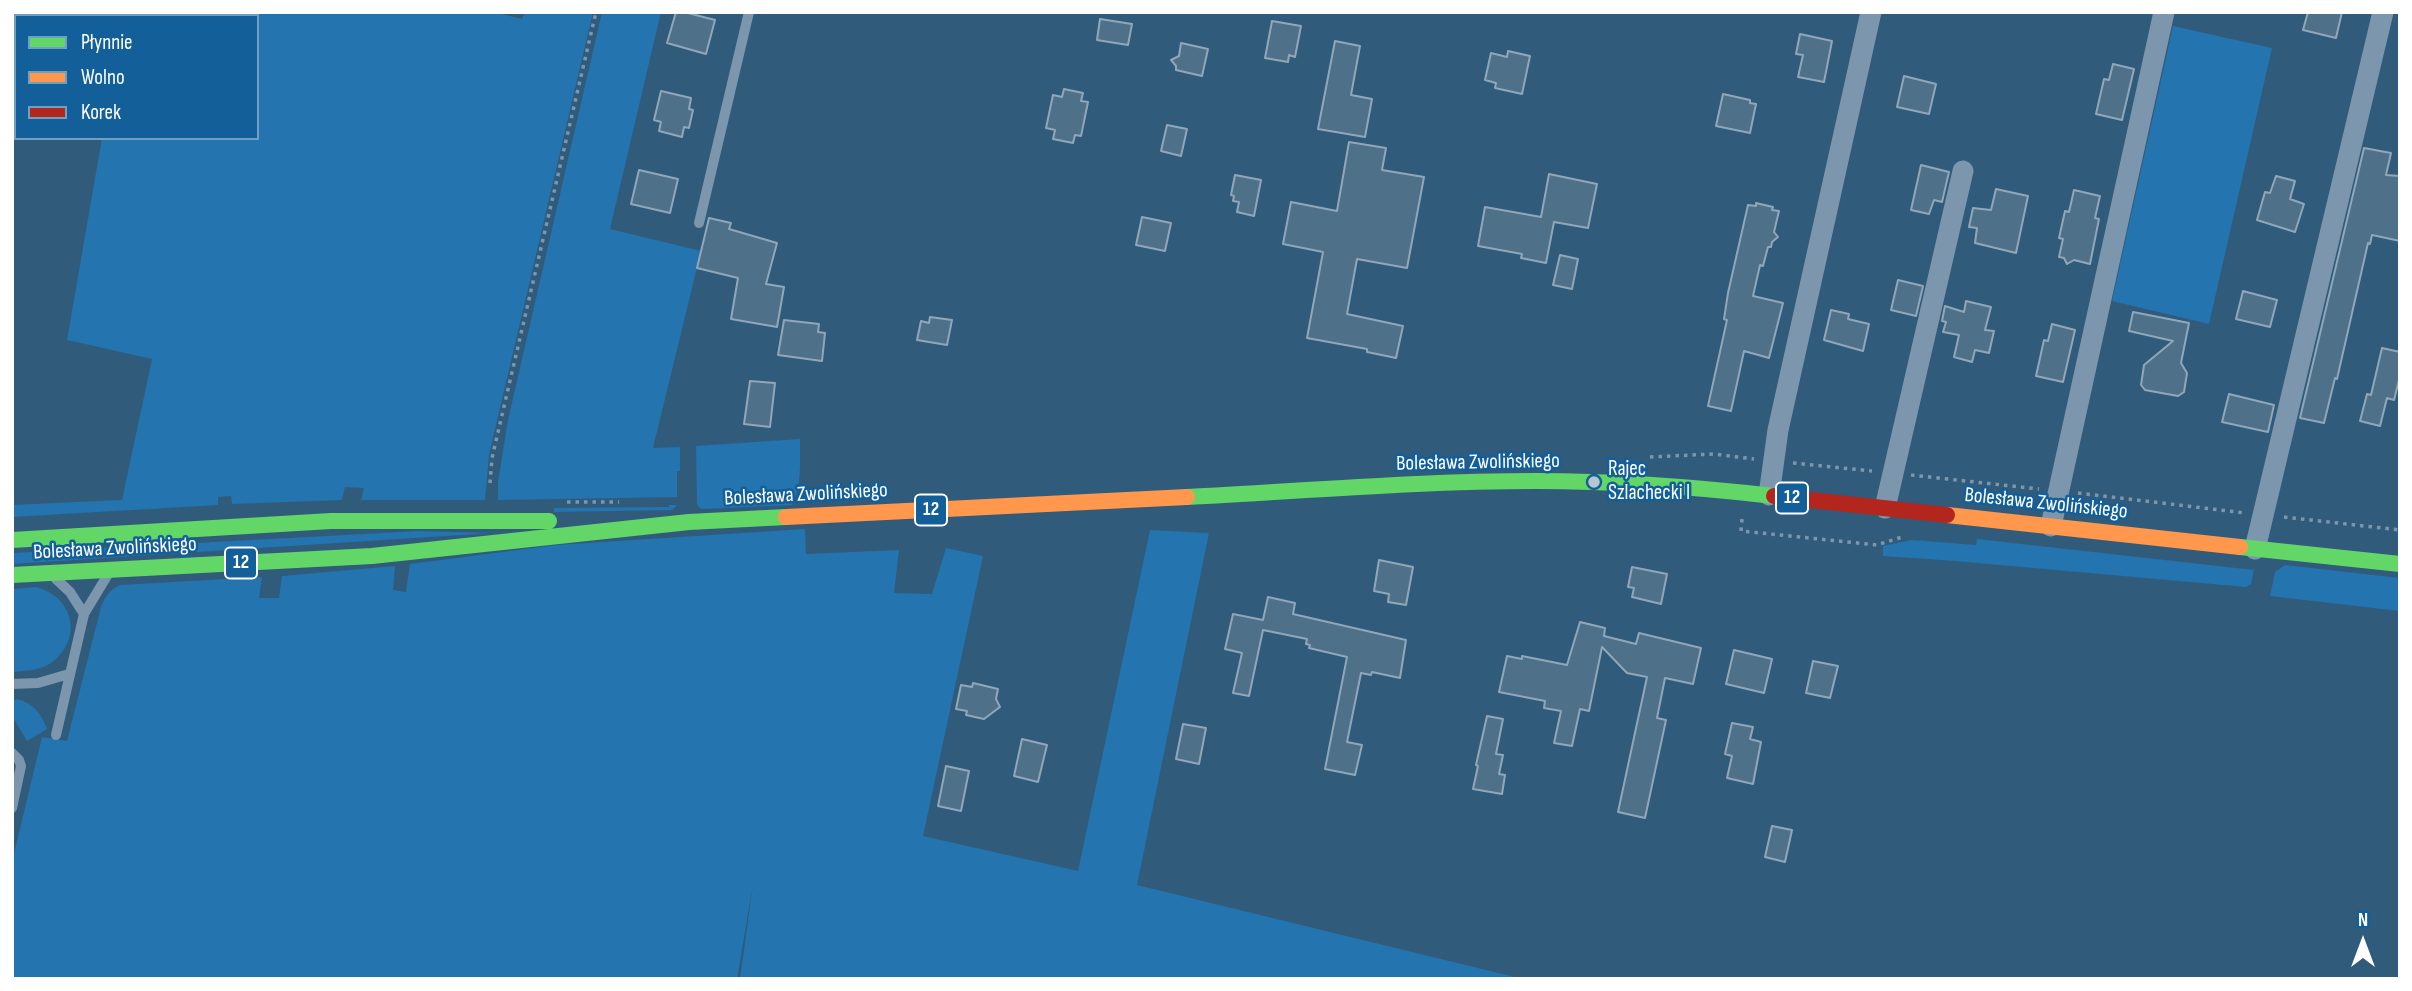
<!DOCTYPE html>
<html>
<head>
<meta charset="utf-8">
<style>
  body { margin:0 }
  #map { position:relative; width:2412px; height:991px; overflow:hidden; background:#315b7b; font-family:"Sofia Sans Condensed",sans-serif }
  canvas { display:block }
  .frame { position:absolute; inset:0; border:14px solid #fff; pointer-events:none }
  .legend { position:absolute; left:14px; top:14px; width:245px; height:126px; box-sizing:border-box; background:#125f9a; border:2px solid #719fc2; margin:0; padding:9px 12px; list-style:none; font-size:21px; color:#fff }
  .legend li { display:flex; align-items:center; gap:14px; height:35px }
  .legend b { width:35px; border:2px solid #719fc2 }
  .north { position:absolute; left:2328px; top:907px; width:70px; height:70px; -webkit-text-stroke:5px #125f9a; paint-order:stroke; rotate:0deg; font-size:19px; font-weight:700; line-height:28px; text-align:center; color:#fff }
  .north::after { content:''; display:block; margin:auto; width:24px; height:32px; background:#fff; clip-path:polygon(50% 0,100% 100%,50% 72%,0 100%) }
</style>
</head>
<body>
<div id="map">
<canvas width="2412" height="991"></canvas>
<div class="frame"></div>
<ul class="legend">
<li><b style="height:9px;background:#63d668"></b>Płynnie</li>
<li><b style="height:9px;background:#ff974d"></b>Wolno</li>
<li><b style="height:9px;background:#b3261e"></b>Korek</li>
</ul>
<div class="north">N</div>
</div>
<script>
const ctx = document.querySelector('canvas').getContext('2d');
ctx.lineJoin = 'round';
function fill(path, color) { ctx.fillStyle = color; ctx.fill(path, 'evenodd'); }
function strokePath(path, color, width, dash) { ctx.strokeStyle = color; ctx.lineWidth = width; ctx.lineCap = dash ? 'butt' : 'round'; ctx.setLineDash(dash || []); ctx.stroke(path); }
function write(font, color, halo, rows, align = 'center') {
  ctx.font = font + ' "Sofia Sans Condensed",sans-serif'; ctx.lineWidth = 5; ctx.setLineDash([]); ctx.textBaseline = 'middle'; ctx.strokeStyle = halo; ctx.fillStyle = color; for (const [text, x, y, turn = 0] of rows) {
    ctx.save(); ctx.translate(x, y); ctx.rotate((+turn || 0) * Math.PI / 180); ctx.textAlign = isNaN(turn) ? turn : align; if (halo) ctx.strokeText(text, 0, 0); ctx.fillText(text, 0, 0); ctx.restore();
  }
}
const green = new Path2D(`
  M 124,12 L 494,12 L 522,19 L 525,12 L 593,12 L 489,455 L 485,500 L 361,500 L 364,488 L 345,487 L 342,500 L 232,504 L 231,496 L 218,497 L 218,505 L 12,517 L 12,505 L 122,500 L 152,359 L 67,340 L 102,138 L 257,138 L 257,16 L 123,16 Z
  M 602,12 L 661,12 L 610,229 L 701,251 L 653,448 L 680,447 L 680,471 L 677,471 L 677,497 L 498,500 L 498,482 L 508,420 Z
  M 2173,26 L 2272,48 L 2209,324 L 2112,301 Z
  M 800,439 C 800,459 802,487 792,505 L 701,509 L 697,505 L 696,446 Z
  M 669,505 L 677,505 L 672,510 L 554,512 L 554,508 L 669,507 Z
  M 805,529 L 806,554 L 899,550 L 894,593 L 932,594 L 946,548 L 983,556 L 923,836 L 1078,871 L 1150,530 L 1209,533 L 1137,885 L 1523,979 L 740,979 L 753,884 L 737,979 L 12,979 L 12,862 L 42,737 L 67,741 L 101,607 C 105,596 110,590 120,585 L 262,577 L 259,598 L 279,598 L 282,576 L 395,566 L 393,590 L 406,592 L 410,564 L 556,545 Z
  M 418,531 L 492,533 L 12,564 L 12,553 Z
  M 1977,539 L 2254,570 L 2251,584 L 2246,587 L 1955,561 L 1883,556 L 1883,546 L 1912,540 L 1976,545 Z
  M 2285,565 L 2400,578 L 2400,611 L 2270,596 L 2275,572 Z
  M 36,587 C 72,596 83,635 55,660 C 44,670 27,671 12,672 L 12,589 Z
  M 17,699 C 34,704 41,713 47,729 L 27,741 L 12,716 L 12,701 Z`);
const building = new Path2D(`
  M 676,12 L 684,12 L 715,20 L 706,54 L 667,43 Z
  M 2308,12 L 2342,12 L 2336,38 L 2303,30 Z
  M 1100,19 L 1132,24 L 1128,45 L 1097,40 Z
  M 1272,21 L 1301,26 L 1295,57 L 1289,55 L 1288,62 L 1265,58 Z
  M 1800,34 L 1832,41 L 1824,82 L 1798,77 L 1803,55 L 1796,54 Z
  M 1335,41 L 1360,46 L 1351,95 L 1372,99 L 1365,137 L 1318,129 Z
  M 1181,43 L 1208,49 L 1202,76 L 1176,70 L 1176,66 L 1171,60 L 1179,56 Z
  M 1508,51 L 1530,56 L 1522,94 L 1495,88 L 1496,83 L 1485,80 L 1491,53 L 1507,57 Z
  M 2113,64 L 2134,69 L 2122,120 L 2096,114 L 2104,79 L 2109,80 Z
  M 1904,76 L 1936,84 L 1929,114 L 1897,107 Z
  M 1064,89 L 1083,93 L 1081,101 L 1088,102 L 1081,136 L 1075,135 L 1073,143 L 1053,139 L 1055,130 L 1046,128 L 1053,95 L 1062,97 Z
  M 661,91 L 691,98 L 689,109 L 693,110 L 689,128 L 684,127 L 682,137 L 659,131 L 661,122 L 654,120 Z
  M 1723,94 L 1750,100 L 1750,103 L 1756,104 L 1750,133 L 1716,126 Z
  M 1167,125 L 1187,129 L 1181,156 L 1161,151 Z
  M 1349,142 L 1386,148 L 1382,170 L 1424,177 L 1407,268 L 1357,259 L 1347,314 L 1403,326 L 1396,358 L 1367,352 L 1367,349 L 1307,338 L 1323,252 L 1283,244 L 1291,202 L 1337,211 Z
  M 2364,148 L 2391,153 L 2386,175 L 2400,176 L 2400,241 L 2372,235 L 2370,244 L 2368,243 L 2337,379 L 2335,378 L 2324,423 L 2300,418 Z
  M 1921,165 L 1949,172 L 1942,202 L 1934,200 L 1929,214 L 1911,210 Z
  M 639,170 L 678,179 L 670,213 L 631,204 Z
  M 1549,174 L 1597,184 L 1588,228 L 1554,222 L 1546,263 L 1521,258 L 1522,254 L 1478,246 L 1485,207 L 1541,217 Z
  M 1235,175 L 1261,180 L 1254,216 L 1237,212 L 1239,202 L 1233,201 L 1234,196 L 1231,195 Z
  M 2276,176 L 2295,181 L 2290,199 L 2304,204 L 2295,232 L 2257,220 L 2265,192 L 2270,193 Z
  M 1996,189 L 2028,196 L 2016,253 L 1975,243 L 1977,228 L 1969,227 L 1973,208 L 1991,210 Z
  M 2074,190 L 2100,196 L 2095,218 L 2099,219 L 2090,264 L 2074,260 L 2067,264 L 2064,258 L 2059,257 L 2063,239 L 2059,238 L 2065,211 L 2069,212 Z
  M 1756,203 L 1773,207 L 1772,210 L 1779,211 L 1774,232 L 1778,237 L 1772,242 L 1771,247 L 1768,247 L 1763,266 L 1760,265 L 1753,296 L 1783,303 L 1769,358 L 1744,351 L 1731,411 L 1708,406 L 1727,320 L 1724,319 L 1728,293 L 1748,205 L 1756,206 Z
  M 1142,217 L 1171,223 L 1165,251 L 1136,245 Z
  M 709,218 L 731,223 L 729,229 L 777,243 L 766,284 L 784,287 L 777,327 L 731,319 L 738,278 L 697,268 Z
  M 1560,255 L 1578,259 L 1572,289 L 1553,285 Z
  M 1898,280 L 1923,286 L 1916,316 L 1891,310 Z
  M 2243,291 L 2277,300 L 2270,327 L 2236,319 Z
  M 1966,301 L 1991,307 L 1985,330 L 1994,331 L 1989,353 L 1975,350 L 1972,362 L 1954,357 L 1959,335 L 1943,332 L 1946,322 L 1942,321 L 1945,306 L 1964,312 Z
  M 1831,310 L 1849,314 L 1848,319 L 1869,324 L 1863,351 L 1824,340 Z
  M 2133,312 L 2189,323 L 2181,363 L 2187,373 L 2184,392 L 2178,396 L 2145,390 L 2141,385 L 2144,365 L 2173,341 L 2129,331 Z
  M 930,317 L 952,320 L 947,345 L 917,340 L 921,321 L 929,323 Z
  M 784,320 L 819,324 L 818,332 L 825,333 L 822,361 L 778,355 Z
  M 2052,324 L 2075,330 L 2063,382 L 2036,376 L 2044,340 L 2048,341 Z
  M 2382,348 L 2400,352 L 2400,376 L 2394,400 L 2387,398 L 2380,426 L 2360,421 L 2367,394 L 2371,395 Z
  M 750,381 L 775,383 L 770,427 L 744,424 Z
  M 2229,394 L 2274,405 L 2268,432 L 2222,422 Z
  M 1379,560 L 1413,567 L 1406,605 L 1388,602 L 1389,594 L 1374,591 Z
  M 1632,567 L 1667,574 L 1661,604 L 1632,597 L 1634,588 L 1628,587 Z
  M 1268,597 L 1295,603 L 1293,614 L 1406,640 L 1400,678 L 1372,672 L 1371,675 L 1361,673 L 1347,742 L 1362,745 L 1355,775 L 1325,769 L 1347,657 L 1309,648 L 1310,645 L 1306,644 L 1307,639 L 1263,630 L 1249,696 L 1233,693 L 1242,653 L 1225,649 L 1233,614 L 1263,620 Z
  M 1580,622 L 1605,628 L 1604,636 L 1636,644 L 1639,633 L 1701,648 L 1693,684 L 1665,678 L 1657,718 L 1666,720 L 1645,818 L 1618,812 L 1647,677 L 1627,673 L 1602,647 L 1589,711 L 1580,709 L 1572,746 L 1554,743 L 1561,711 L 1544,708 L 1545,701 L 1499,692 L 1507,656 L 1522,659 L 1522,656 L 1567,665 Z
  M 1734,650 L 1772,659 L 1764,693 L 1726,684 Z
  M 1813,661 L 1838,666 L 1830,698 L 1806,693 Z
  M 973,683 L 998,689 L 996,699 L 1000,707 L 984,719 L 966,715 L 967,711 L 956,709 L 961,685 L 972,687 Z
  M 1487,716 L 1503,719 L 1496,754 L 1503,755 L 1499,774 L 1505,775 L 1502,794 L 1473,789 L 1478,766 L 1476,765 Z
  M 1732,723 L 1753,727 L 1750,739 L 1761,742 L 1753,784 L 1727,778 L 1732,756 L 1725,754 Z
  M 1183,724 L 1206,728 L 1199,764 L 1176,759 Z
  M 1022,739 L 1047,745 L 1038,782 L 1014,776 Z
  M 946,766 L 969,771 L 961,811 L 938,806 Z
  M 1772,826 L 1792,830 L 1785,862 L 1765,857 Z`);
const path = new Path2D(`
  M 1650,457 L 1713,454 L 1754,459
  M 1793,463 L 1872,471
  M 1911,475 L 2039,489
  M 490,483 L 492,458 L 596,12
  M 2078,493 L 2245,513
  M 567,502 L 619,502
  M 2284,517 L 2400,530
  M 1742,519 L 1741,531 L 1877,545 L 1902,537`);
const lane = new Path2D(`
  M 699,223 L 749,12
  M 56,579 L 70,592 L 84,614
  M 12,684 L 38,683 L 69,674
  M 56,735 L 84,614 L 107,576
  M 12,753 L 19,760 L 21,766 L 12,808`);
const street = new Path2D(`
  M 1769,495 L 1778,430 L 1871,12
  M 1885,508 L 1963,171
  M 2051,526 L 2164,12
  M 2255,549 L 2383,12`);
const fast = new Path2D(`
  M 1187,497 C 1303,491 1420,481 1536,481 C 1615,481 1695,487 1774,496
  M 12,540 L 331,521 L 549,521
  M 2240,547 L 2400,564
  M 12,575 L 372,556 L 689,522 L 786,517`);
const slow = new Path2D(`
  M 1947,515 L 2240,547
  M 786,517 L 1187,497`);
const jam = new Path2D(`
  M 1774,496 L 1947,515`);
const markers = [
  [1594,482,7,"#b7c6d1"]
];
const shields = [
  [1792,498,32],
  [931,510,32],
  [241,563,32]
];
const shieldNames = [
  ["12",1792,498],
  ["12",931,510],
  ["12",241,563]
];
const streetNames = [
  ["Bolesława Zwolińskiego",1478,463,-1],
  ["Bolesława Zwolińskiego",806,495,-3],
  ["Bolesława Zwolińskiego",2046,504,6],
  ["Bolesława Zwolińskiego",115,549,-3]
];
const poiNames = [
  ["Rajec",1608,470],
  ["Szlachecki I",1608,494]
];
fill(green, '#2374af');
fill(building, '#4f7089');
strokePath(building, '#90a7ba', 2);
strokePath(path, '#7c97ad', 3.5, [3.5, 5]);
strokePath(lane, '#7c97ad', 10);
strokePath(street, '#7c97ad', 21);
strokePath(fast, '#63d668', 16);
strokePath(slow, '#ff974d', 16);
strokePath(jam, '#b3261e', 16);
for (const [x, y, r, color] of markers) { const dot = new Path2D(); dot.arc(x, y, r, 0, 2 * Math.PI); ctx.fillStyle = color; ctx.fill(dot); strokePath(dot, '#125f9a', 2.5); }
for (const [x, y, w] of shields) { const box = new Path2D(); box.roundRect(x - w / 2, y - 15.5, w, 31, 5); ctx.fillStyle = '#125f9a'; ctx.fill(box); strokePath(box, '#fff', 2); }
write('bold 19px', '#fff', null, shieldNames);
write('21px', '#fff', '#125f9a', streetNames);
write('21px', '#fff', '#125f9a', poiNames, 'left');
</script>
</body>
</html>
